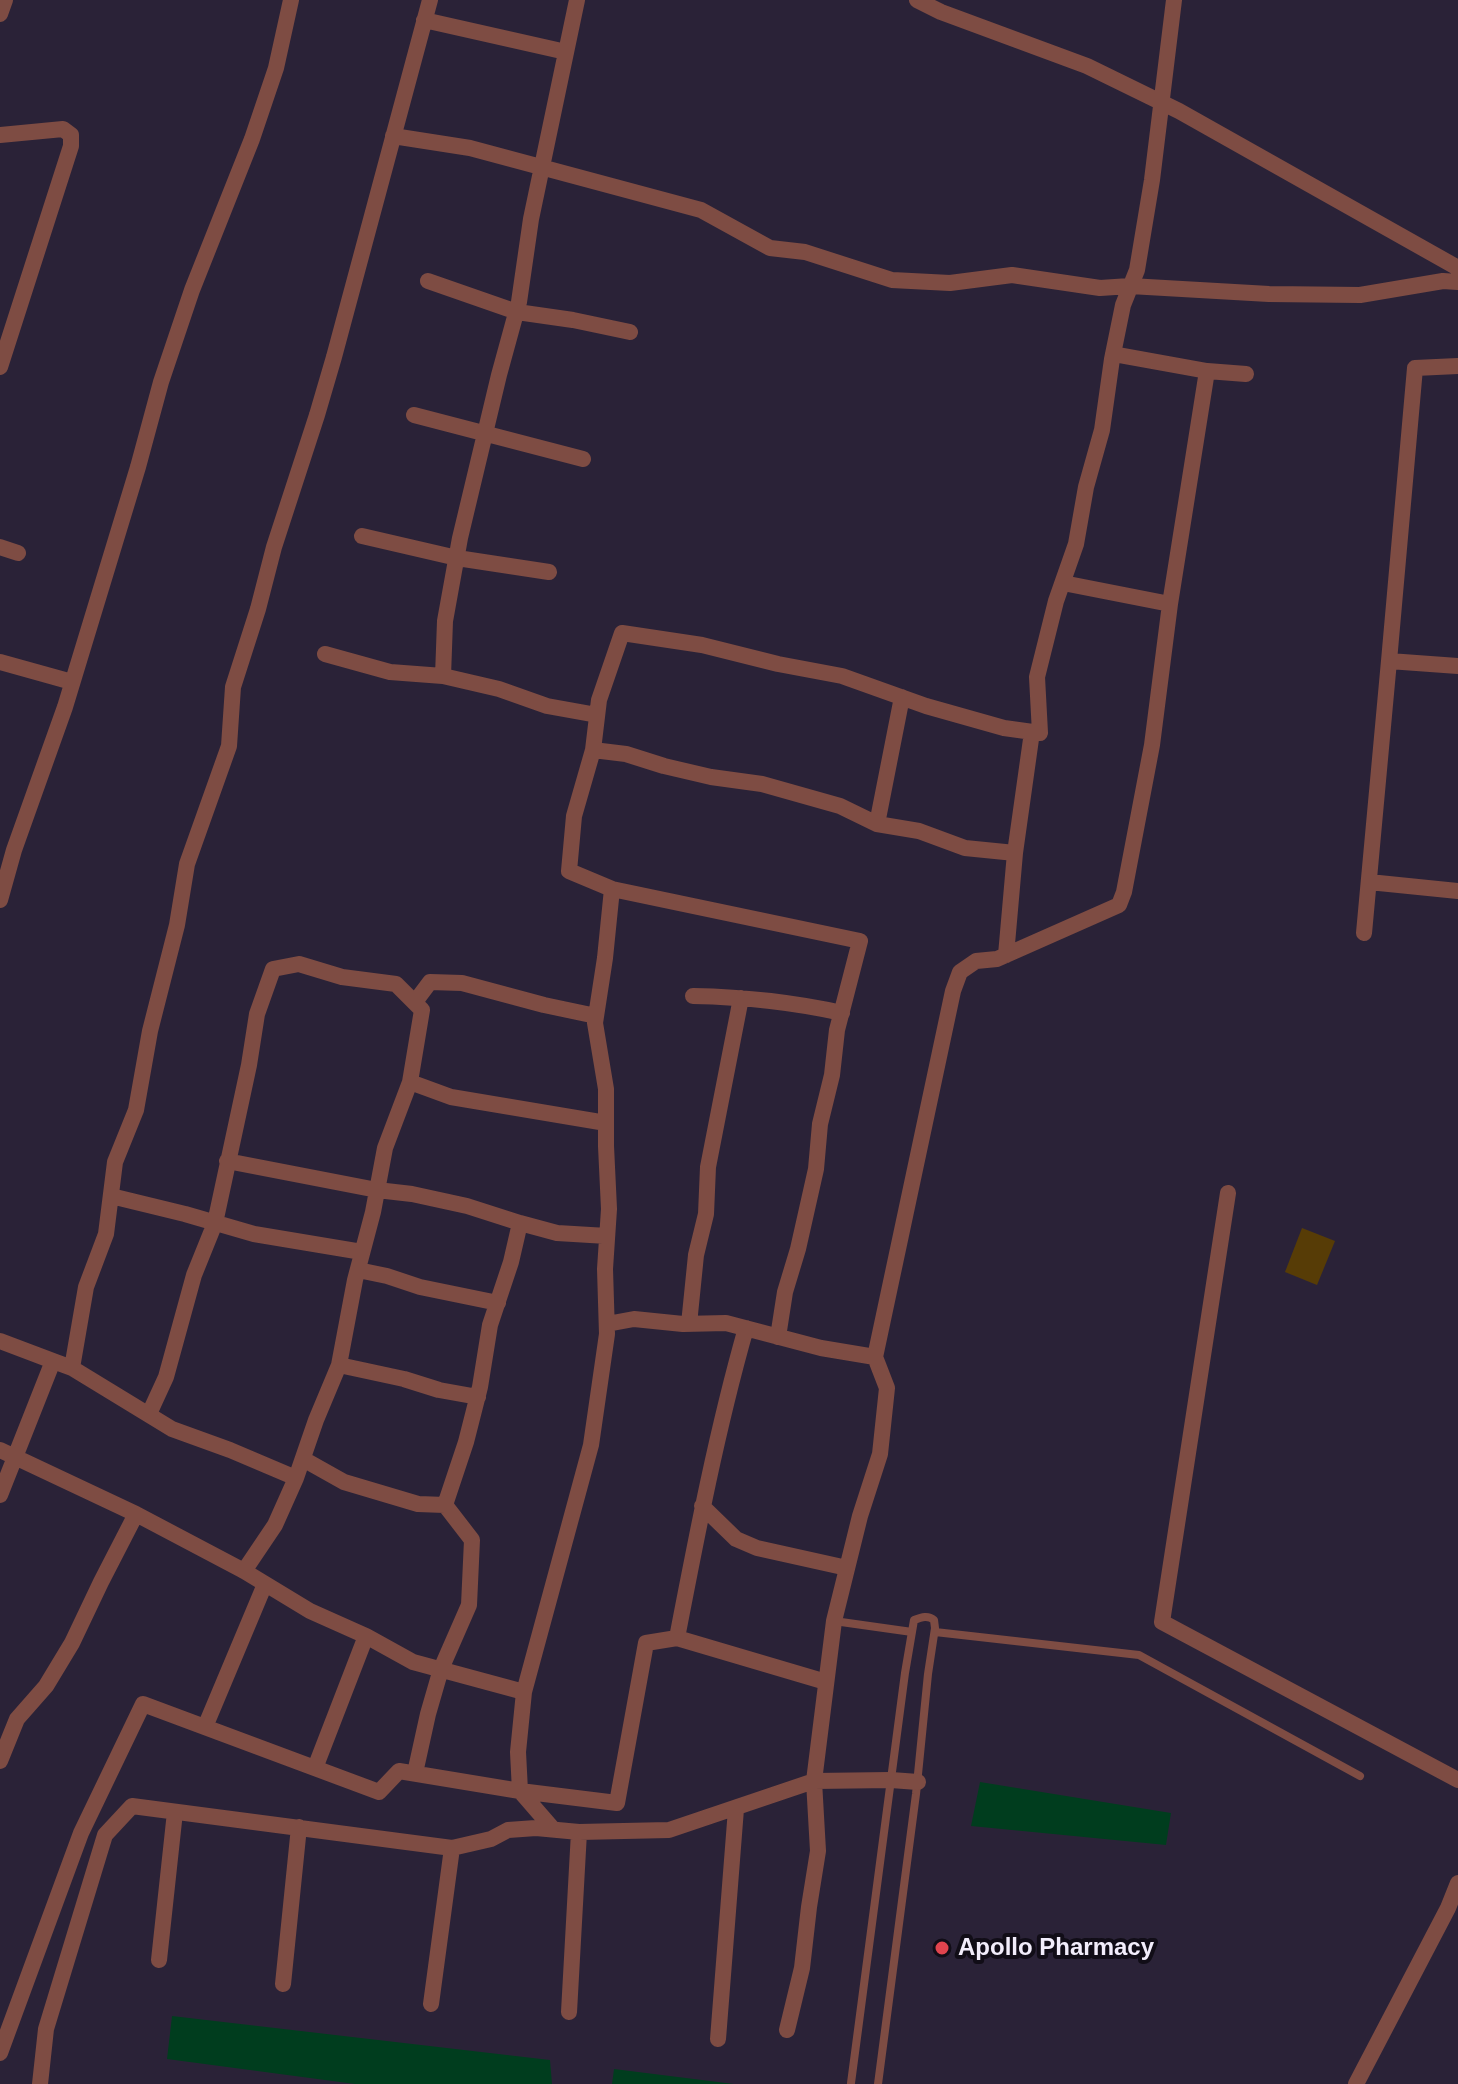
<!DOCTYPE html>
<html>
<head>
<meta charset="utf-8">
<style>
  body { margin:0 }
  canvas { display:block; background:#2a2237 }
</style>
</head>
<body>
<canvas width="1458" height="2084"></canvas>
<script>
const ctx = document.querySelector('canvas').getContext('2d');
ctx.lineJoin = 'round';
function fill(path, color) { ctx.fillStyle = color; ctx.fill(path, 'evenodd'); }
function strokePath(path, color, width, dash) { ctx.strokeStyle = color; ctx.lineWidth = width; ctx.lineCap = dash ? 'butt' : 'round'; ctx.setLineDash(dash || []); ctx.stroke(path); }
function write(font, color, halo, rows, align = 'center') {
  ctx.font = font + ' Helvetica,sans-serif'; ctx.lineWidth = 8; ctx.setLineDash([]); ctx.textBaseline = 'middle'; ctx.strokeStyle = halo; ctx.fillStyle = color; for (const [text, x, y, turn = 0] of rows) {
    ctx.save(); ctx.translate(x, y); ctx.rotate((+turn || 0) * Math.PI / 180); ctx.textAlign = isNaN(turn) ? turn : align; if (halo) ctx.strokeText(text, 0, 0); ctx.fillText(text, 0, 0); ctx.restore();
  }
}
const green = new Path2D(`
  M 980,1782 L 1171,1813 L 1166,1845 L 971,1826 Z
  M 172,2016 L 550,2060 L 552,2084 L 355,2084 L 167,2059 Z
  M 614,2069 L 734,2084 L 612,2084 Z`);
const building = new Path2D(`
  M 1302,1228 L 1335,1241 L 1317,1285 L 1285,1272 Z`);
const lane = new Path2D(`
  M 834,1621 L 912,1632
  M 935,1632 L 1139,1655 L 1360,1776
  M 851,2083 L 905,1673 L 914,1620 C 922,1617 928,1615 934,1620 L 935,1628 L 928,1674 L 916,1794 L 878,2084`);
const street = new Path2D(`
  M 917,0 L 941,12 L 1087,66 L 1179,111 L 1458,268
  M 0,14 L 5,0
  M 424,20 L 566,52
  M 0,135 L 63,129 L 71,135 L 71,146 L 0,367
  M 393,136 L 470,148 L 701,210 L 770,248 L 805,252 L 892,280 L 950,283 L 1012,275 L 1100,288 L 1130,286 L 1269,294 L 1360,295 L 1443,281 L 1458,282
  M 428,281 L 517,312 L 573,320 L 630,332
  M 1113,354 L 1207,371 L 1170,604
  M 1207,371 L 1246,374
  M 414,415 L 583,459
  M 362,536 L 457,558 L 549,572
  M 0,547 L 18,553
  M 325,654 L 390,672 L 443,676 L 499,689 L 547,706 L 597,715
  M 1389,661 L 1415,368 L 1458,366
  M 0,662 L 72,682
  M 443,676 L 445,621 L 460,538 L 499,375 L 519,302 L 531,219 L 577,0
  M 593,750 L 626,754 L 664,766 L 711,777 L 762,784 L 840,806 L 877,824 L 919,831 L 965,848 L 1015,853
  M 877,824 L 902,697
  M 1369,882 L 1458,891
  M 612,889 L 860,941 L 837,1030 L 832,1075 L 820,1124 L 816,1169 L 798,1249 L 785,1292 L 778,1337
  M 0,900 L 14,850 L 65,707 L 138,467 L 161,382 L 192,290 L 252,139 L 276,68 L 291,0
  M 1364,933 L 1389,661 L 1458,666
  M 1006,955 L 1015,853 L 1032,732
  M 693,996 C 743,997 793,1002 842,1013
  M 415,1002 L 430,982 L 462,983 L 544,1005 L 596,1016
  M 410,1082 L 451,1097 L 606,1123
  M 227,1161 L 377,1190 L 412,1194 L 467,1206 L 520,1223 L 511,1262 L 490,1325 L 480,1387 L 466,1442 L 445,1505 L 418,1504 L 344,1482 L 303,1459
  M 1228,1193 L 1162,1622 L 1458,1780
  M 111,1196 L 185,1214 L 254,1234 L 362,1252
  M 520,1223 L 557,1233 L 607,1236
  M 358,1270 L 387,1276 L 420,1287 L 498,1303
  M 607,1324 L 634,1319 L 683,1324 L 726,1323 L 821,1348 L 875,1357 L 887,1388 L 880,1454 L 860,1516 L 834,1621 L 814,1781 L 818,1851 L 809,1907 L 802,1968 L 787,2030
  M 689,1324 L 696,1255 L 706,1214 L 708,1167 L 741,998
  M 0,1341 L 53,1361
  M 875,1357 L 953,991 L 960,972 L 976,961 L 997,959 L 1119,905 L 1124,892 L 1152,745 L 1170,604 L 1063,583
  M 339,1365 L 404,1379 L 439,1390 L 478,1397
  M 72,1368 L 172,1429 L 230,1450 L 296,1478
  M 149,1414 L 166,1377 L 194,1275 L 215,1223 L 249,1065 L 257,1014 L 273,969 L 299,964 L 342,977 L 396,984 L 422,1010 L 410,1082 L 385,1148 L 373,1212 L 355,1280 L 339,1365 L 316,1420 L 296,1478 L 275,1525 L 244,1571
  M 0,1450 L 136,1514
  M 0,1495 L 53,1361 L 72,1368 L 86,1287 L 106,1234 L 115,1162 L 136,1110 L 150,1031 L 177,925 L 187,864 L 229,746 L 233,687 L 258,609 L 274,547 L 317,415 L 334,357 L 430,0
  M 702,1506 L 736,1539 L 757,1548 L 847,1568
  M 677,1638 C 697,1534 717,1430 746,1328
  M 205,1727 L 265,1584
  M 0,1761 L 17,1719 L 46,1686 L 72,1643 L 101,1582 L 136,1514 L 244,1571 L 310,1611 L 366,1636 L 413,1662 L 524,1692
  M 315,1768 L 366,1636
  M 415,1773 L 428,1714 L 441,1669 L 469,1605 L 472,1540 L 445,1505
  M 553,1829 L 520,1791 L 518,1752 L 524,1692 L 591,1445 L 607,1334 L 605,1269 L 609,1209 L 606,1146 L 606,1089 L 595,1023 L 605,958 L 612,889 L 569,871 L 574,816 L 593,750 L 599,700 L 622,633 L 702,645 L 778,664 L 842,676 L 926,706 L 1004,728 L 1040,733 L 1037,677 L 1056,601 L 1076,544 L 1086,487 L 1102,430 L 1112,359 L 1123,305 L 1137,270 L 1152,180 L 1174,0
  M 159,1960 L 175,1812
  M 283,1984 L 299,1827
  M 431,2004 L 452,1848 L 491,1839 L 508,1830 L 536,1828 L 579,1832 L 669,1830 L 814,1781 L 891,1780 L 918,1782
  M 569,2012 L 579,1832
  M 718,2039 L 736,1809
  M 0,2053 L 81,1833 L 143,1704 L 379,1792 L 399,1771 L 520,1791 L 617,1803 L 646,1643 L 677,1638 L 826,1682
  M 40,2084 L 46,2029 L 105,1835 L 132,1806 L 452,1848
  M 1356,2084 L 1448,1908 L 1458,1883`);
const markers = [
  [942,1948,8,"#e0444e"]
];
const poiNames = [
  ["Apollo Pharmacy",958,1948]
];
fill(green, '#003d1e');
fill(building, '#573c06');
strokePath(lane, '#7e4c43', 8);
strokePath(street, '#7e4c43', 16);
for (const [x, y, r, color] of markers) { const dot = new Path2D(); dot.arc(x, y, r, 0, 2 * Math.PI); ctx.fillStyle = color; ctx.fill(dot); strokePath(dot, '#110d17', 3); }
write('bold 24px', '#f2edfb', '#110d17', poiNames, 'left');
</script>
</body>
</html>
